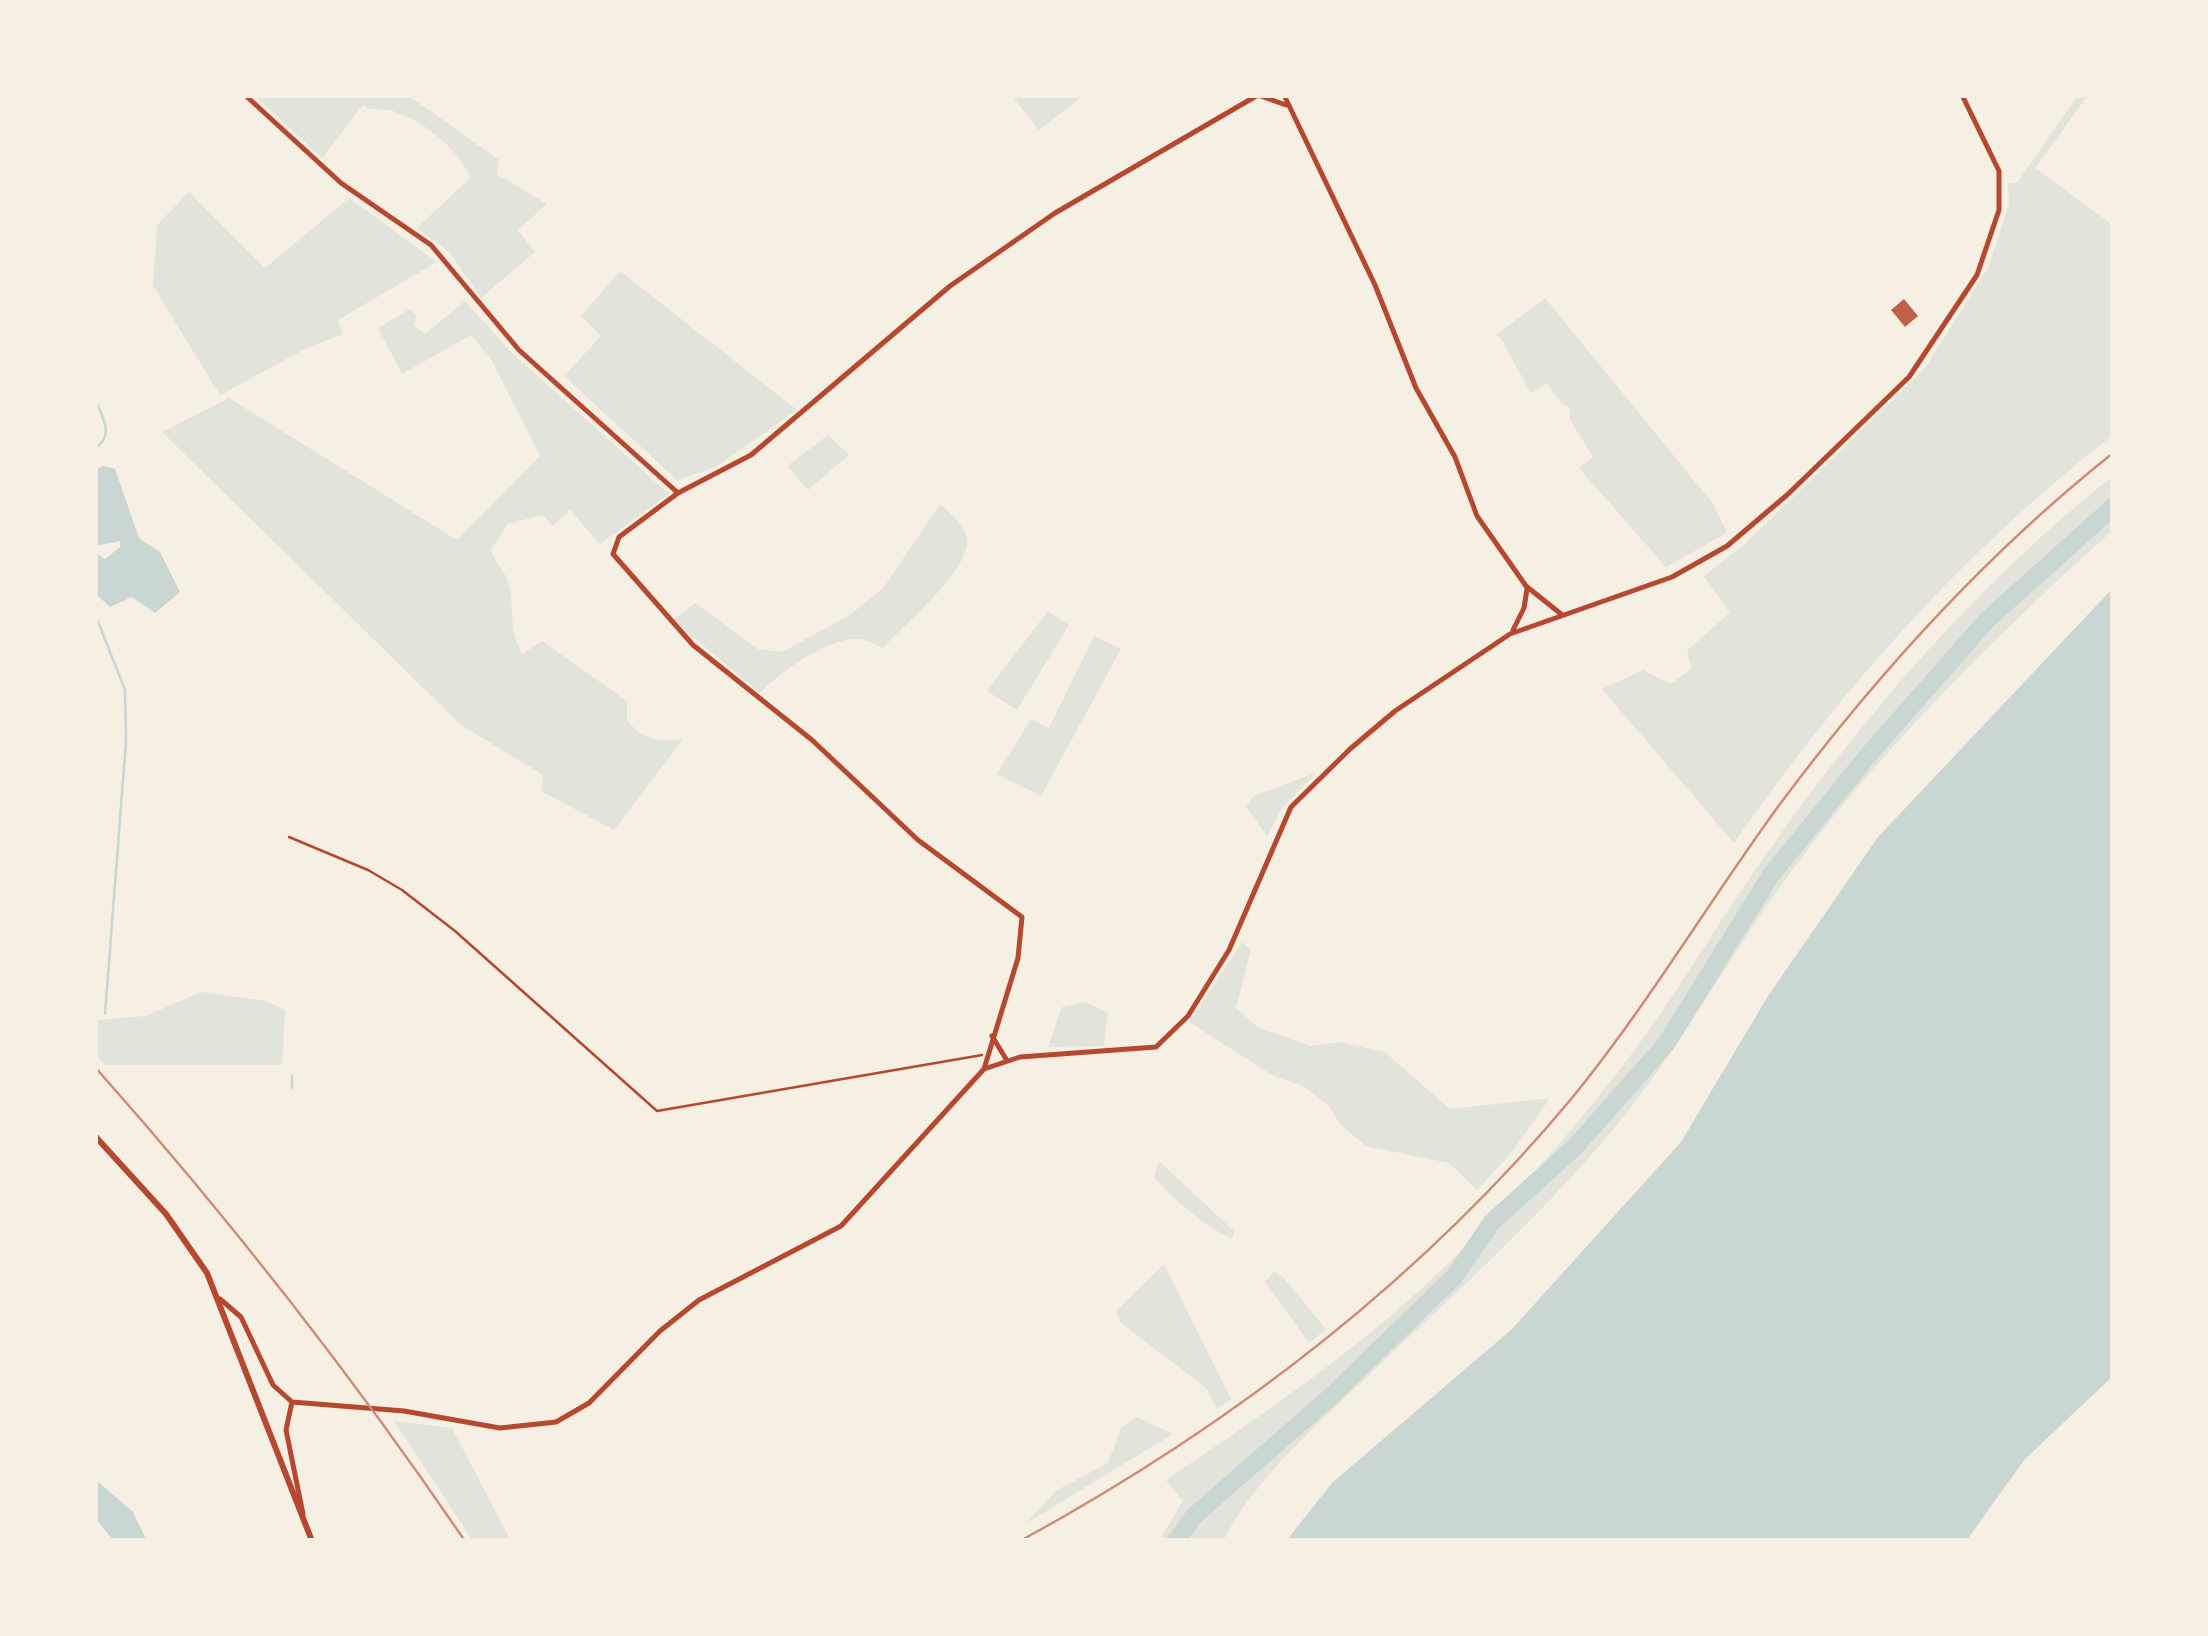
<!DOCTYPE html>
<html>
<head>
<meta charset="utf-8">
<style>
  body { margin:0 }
  #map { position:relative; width:2208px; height:1636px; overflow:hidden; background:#f6efe4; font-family:Rubik,sans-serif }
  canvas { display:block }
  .frame { position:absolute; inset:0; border:98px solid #f6efe4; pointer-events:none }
</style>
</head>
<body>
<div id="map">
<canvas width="2208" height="1636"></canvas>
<div class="frame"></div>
</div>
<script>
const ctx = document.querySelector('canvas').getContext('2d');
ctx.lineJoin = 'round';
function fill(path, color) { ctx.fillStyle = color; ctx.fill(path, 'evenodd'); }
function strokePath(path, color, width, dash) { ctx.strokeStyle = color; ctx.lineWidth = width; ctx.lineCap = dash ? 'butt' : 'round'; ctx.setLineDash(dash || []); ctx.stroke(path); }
const green = new Path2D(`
  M 366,95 L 404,95 L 415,100 L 499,160 L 497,174 L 547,204 L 518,230 L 535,252 L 481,298 L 450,253 L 417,228 L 471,177 C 455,147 427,123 393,111 C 382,107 373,113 363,105 L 322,158 L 255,96 Z
  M 1011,95 L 1084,95 L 1039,130 Z
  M 2078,95 L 2088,95 L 2035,168 L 2113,225 L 2113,435 C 1965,550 1840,690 1734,843 L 1602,689 L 1643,670 L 1670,684 L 1692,669 L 1687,650 L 1730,613 L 1704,576 L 1745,544 L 1925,368 L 1989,266 L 2009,204 L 2008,183 L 2017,183 Z
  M 189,192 L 265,268 L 349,198 L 437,262 L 338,320 L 343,334 L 307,348 L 220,395 L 153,286 L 157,225 Z
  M 620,271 L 797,410 L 716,467 L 677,480 L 564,376 L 601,336 L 581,316 Z
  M 1545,298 L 1714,505 L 1727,533 L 1666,567 L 1579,468 L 1593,457 L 1570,420 L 1570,408 L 1562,404 L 1547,383 L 1531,393 L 1500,337 L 1494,336 Z
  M 465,301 L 512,353 L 669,494 L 600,544 L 570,510 L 553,526 L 542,515 L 508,524 L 491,550 C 494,563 503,568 507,579 C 516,603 507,628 522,654 L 542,641 L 627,701 L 627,720 C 644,741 658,742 683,739 L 614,830 L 541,791 L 543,775 L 461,725 L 162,432 L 229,398 L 457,540 L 540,456 L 490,357 L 471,335 L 402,374 L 378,328 L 410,309 L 416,315 L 414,326 L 425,334 Z
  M 828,435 L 849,455 L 808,490 L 787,466 Z
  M 2113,476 L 2113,530 C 1996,636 1881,748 1788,876 C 1727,959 1679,1051 1612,1131 C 1538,1219 1450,1298 1367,1377 C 1316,1426 1256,1477 1223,1541 L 1159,1541 L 1183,1501 L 1166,1480 C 1253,1421 1342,1361 1420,1290 C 1491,1225 1559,1147 1618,1072 C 1669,1007 1711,933 1758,866 C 1857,723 1976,584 2113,476 Z
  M 940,504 C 952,515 967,526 967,543 C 966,573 904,625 883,648 C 876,645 867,640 860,639 C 832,635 778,673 760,693 L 673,620 L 695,603 L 758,649 L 782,652 L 850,615 L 884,587 Z
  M 1048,611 L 1069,625 L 1017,710 L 987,691 Z
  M 1094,636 L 1121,649 L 1041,796 L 997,774 L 1031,719 L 1049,728 Z
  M 1316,773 L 1283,807 L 1267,836 L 1246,807 L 1253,796 Z
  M 1242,942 L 1251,949 L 1236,1008 L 1258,1027 L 1310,1046 L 1340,1042 L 1385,1052 L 1450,1109 L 1550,1098 L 1513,1151 L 1477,1190 L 1449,1163 L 1366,1146 L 1341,1125 L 1327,1104 L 1301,1085 L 1275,1077 L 1189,1022 Z
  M 202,992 L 265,1001 L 285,1010 L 282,1065 L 105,1065 L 95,1054 L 95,1020 L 145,1016 Z
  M 1086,1002 L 1108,1013 L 1104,1046 L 1048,1047 L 1062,1007 Z
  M 1159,1161 L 1234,1231 L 1232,1239 C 1202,1225 1175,1201 1154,1177 Z
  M 1164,1264 L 1231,1399 L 1217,1409 L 1206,1388 L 1120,1322 L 1116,1311 Z
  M 1274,1272 L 1282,1276 L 1326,1329 L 1309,1343 L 1265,1282 Z
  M 1136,1417 L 1173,1434 L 1025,1524 L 1057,1490 L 1108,1463 L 1121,1428 Z
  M 394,1421 L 452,1428 L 511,1541 L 473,1541 Z`);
const water = new Path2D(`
  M 103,466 L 115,469 L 139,538 L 160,552 L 180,592 L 155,613 L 132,597 L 110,607 L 96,594 L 95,552 L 105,559 L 120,547 L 120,541 L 95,546 L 95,470 Z
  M 2113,588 L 2113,1376 L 2025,1459 L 1966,1541 L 1286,1541 L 1332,1483 L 1512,1329 L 1681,1142 L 1768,996 L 1878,837 Z
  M 95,1479 L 133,1512 L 147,1541 L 114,1541 L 95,1518 Z`);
const stream = new Path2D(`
  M 95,399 C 103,419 115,434 95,449
  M 95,614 L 125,690 L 126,741 L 105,1014
  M 292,1076 L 292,1088`);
const river = new Path2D(`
  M 1176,1541 L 1194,1516 L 1329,1398 L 1454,1277 L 1492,1222 L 1575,1147 L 1666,1044 L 1771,875 L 1870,753 L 1987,620 L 2113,507`);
const building = new Path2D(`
  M 1904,299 L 1918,316 L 1905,327 L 1891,310 Z`);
const path = new Path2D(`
  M 289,837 L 368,870 L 402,890 L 455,931 L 657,1111 L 982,1055`);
const minor = new Path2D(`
  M 245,95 L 341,183 L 431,245 L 519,350 L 678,493
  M 1258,95 L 1286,105
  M 1284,95 L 1375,285 L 1416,388 L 1455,457 L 1477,516 L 1526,586 L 1561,614
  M 1513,630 L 1524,608 L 1527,589
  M 992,1036 L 1006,1059
  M 984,1069 L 1018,958 L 1022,917 L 918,840 L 812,740 L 693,645 L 613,554 L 619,537 L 678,493 L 751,455 L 950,286 L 1055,213 L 1258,95
  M 220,1299 L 241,1317 L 273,1385 L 292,1402 L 404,1411 L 500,1428 L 556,1422 L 589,1403 L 660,1331 L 699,1300 L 841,1226 L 984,1069 L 1020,1057 L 1156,1047 L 1188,1016 L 1229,950 L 1291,807 L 1350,749 L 1395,711 L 1510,634 L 1672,577 L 1727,546 L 1787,495 L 1909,377 L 1977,275 L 1999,210 L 1999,171 L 1962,95
  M 292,1402 L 286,1430 L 303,1514`);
const tertiary = new Path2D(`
  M 95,1136 L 166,1214 L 207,1273 L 312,1541`);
const rail = new Path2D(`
  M 95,1067 C 229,1218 352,1375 465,1541
  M 1020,1541 C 1231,1426 1418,1283 1572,1098 C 1648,1005 1709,901 1780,804 C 1877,674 1986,554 2113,453`);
fill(green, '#e2e4dc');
fill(water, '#c9d6d2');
strokePath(stream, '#c9d6d2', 2.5);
strokePath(river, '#c9d6d2', 18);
fill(building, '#bf614a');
strokePath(path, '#b5482f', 2.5);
strokePath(minor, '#b5482f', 5);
strokePath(tertiary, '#b5482f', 6);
strokePath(rail, '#cf8b77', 2.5);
</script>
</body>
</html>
